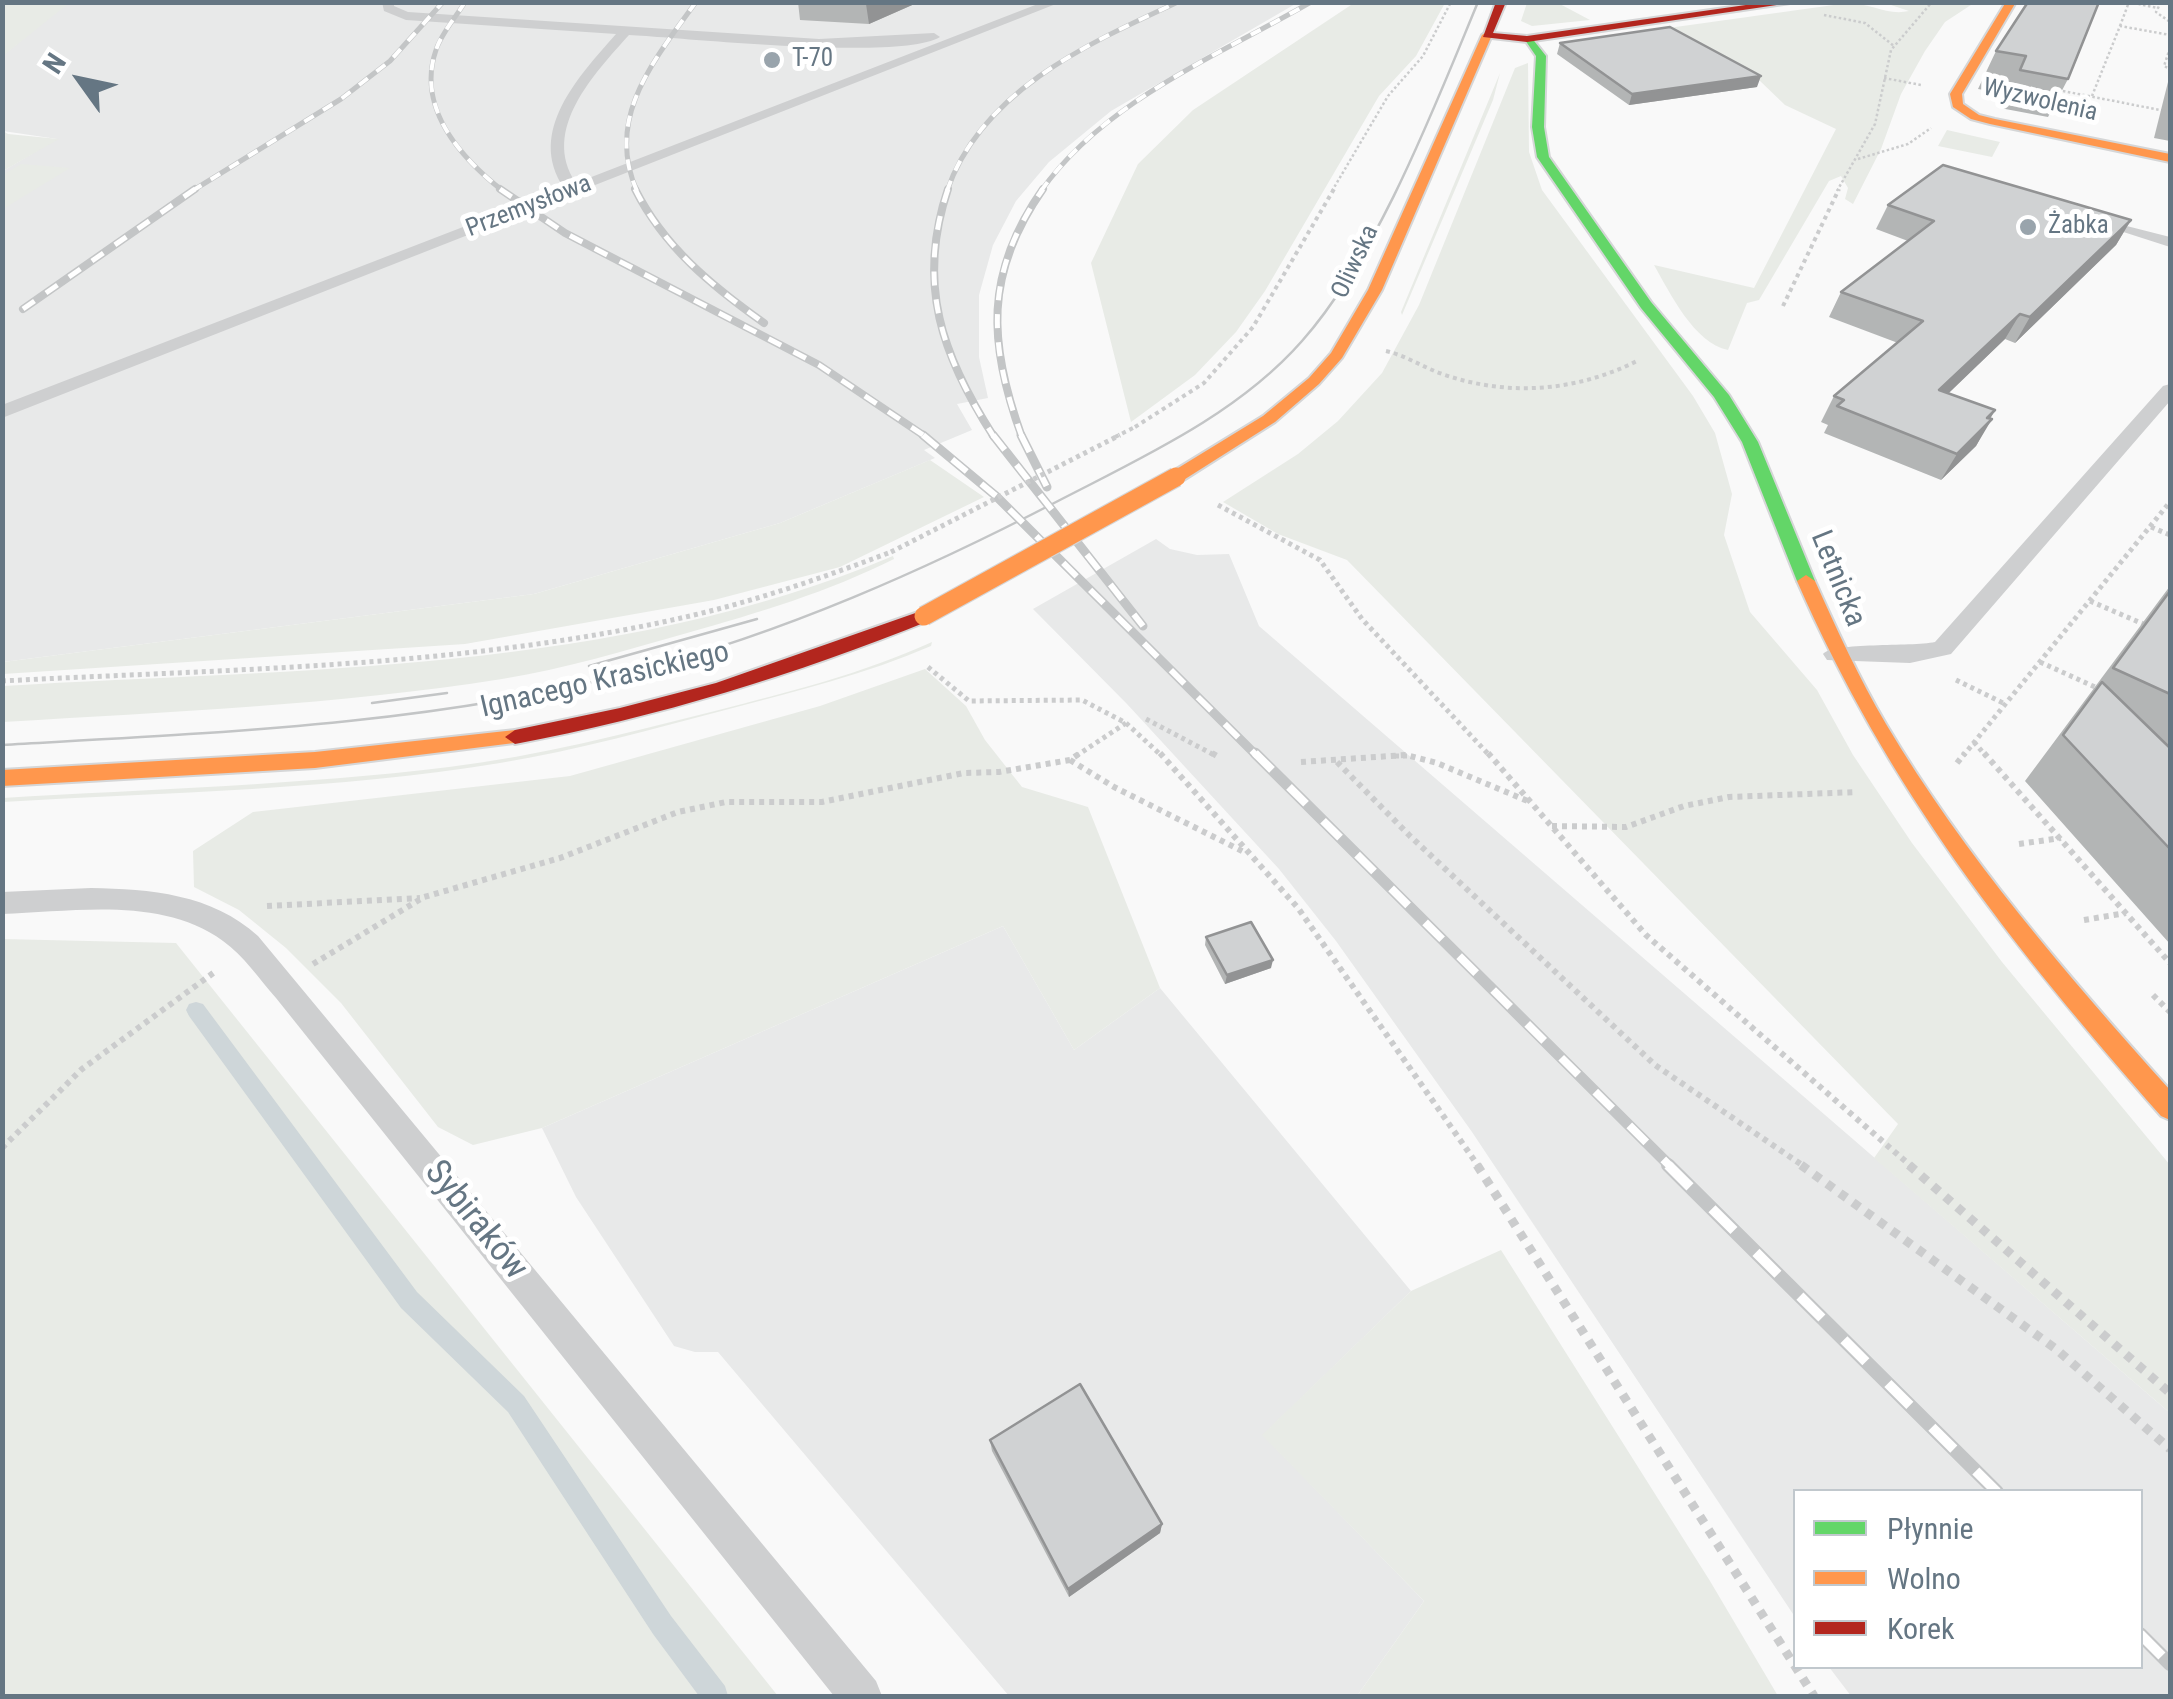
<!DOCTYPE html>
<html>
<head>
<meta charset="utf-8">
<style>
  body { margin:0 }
  #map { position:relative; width:2173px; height:1699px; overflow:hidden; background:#f9f9f9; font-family:"Roboto Condensed",sans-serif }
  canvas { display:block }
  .frame { position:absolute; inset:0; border:5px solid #657683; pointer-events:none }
  .legend { position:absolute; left:1793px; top:1489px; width:350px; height:180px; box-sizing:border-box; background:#fff; border:2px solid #c1c8cd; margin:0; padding:12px 18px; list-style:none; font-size:30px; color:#657683 }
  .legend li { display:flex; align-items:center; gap:20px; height:50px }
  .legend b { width:50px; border:2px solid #c1c8cd }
  .north { position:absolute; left:30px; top:30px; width:100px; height:100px; -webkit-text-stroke:8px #fff; paint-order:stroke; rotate:303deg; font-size:28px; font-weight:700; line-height:40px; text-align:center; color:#657683 }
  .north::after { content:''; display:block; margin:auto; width:35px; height:45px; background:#657683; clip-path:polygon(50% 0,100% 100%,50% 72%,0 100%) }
</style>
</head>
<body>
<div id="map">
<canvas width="2173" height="1699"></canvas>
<div class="frame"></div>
<ul class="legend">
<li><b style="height:12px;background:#63d668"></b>Płynnie</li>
<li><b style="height:12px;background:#ff974d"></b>Wolno</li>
<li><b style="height:12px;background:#b3261e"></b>Korek</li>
</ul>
<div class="north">N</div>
</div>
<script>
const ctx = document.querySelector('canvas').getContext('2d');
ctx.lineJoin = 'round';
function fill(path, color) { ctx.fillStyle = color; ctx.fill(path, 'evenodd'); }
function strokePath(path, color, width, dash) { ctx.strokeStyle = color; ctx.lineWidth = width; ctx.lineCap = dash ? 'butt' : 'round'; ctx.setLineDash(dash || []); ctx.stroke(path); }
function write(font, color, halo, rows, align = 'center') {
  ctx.font = font + ' "Roboto Condensed",sans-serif'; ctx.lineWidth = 10; ctx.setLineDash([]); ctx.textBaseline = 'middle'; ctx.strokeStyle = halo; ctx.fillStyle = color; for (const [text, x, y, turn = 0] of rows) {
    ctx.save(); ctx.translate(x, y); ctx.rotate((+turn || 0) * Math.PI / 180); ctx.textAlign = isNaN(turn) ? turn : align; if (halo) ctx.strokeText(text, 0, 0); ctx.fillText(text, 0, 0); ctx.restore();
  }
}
const built = new Path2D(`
  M 69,2 L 1297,3 L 1111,111 L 1049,162 L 1016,201 L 993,245 L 979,295 L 979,357 L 988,398 L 957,404 L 972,430 L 924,450 L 935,458 L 780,523 L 534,594 L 3,662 L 3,171 L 57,139 L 3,131 L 2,56 Z
  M 1156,539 L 1170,549 L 1197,555 L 1229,554 L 1259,626 L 2170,1413 L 2170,1696 L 1851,1696 L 1829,1667 L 2140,1666 L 2140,1492 L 1796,1492 L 1795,1617 L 1472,1132 L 1336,941 L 1279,869 L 1127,704 L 1033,609 Z
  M 1003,926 L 1074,1050 L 1160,988 L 1411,1291 L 1263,1435 L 1424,1601 L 1357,1696 L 1009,1696 L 718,1352 L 695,1352 L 674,1346 L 576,1197 L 542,1128 Z`);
const green = new Path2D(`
  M 3,2 L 69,2 L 69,3 L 3,56 Z
  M 1354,3 L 1445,3 L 1416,56 L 1379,96 L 1265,291 L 1236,332 L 1195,375 L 1131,422 L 1091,263 L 1138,164 L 1193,110 Z
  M 1527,3 L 1558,3 L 1590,20 L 1532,26 L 1521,21 Z
  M 1848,3 C 1871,3 1887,16 1909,11 L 1885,3 L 1974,3 L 1945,22 L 1925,51 L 1901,94 L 1881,149 L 1853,204 L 1845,199 L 1848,188 L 1841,176 L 1829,181 L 1759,300 L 1747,303 L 1728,350 C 1694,343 1670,293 1654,265 L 1754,288 L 1836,129 L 1785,105 L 1759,80 L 1654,30 Z
  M 1528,63 L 1529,152 L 1542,190 L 1693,396 L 1715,433 L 1732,494 L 1724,535 L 1750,612 L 1817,690 L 1853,755 L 1912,843 L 2002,962 L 2170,1165 L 2170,1413 L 1874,1158 L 1898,1124 L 1347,560 L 1278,534 L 1223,502 L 1298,454 L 1338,421 L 1382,373 L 1419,305 L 1515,68 Z
  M 1500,73 L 1493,100 L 1402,315 L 1401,312 Z
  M 1947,130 L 2000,142 L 1992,157 L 1938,146 Z
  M 3,131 L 8,134 L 59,139 L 3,171 Z
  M 21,164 L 70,168 L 3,209 L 3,175 Z
  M 930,460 L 984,497 L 840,567 L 714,600 L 465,644 L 3,674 L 3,662 L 534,594 L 780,523 Z
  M 893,556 L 894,559 C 828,592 758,613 687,633 C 626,650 565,669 502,679 C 337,705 169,712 3,722 L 3,686 C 301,668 613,674 893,556 Z
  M 932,642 L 931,646 C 866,674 797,691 729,709 C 653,729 578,750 500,763 C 337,790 168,792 3,802 L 3,798 C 151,789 301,785 449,767 C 539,756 627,733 715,711 C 788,692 862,674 932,642 Z
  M 925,669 L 966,706 L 985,740 L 1022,787 L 1088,807 L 1160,988 L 1074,1050 L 1003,926 L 542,1128 L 473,1145 L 438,1127 L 341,1003 L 286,948 L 239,910 L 194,887 L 193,851 L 253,812 L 570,776 L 820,706 Z
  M 2,939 L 176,943 L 778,1696 L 3,1696 Z
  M 1501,1250 L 1710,1581 L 1778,1696 L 1357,1696 L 1424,1601 L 1262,1435 L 1411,1291 Z`);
const stream = new Path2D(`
  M 196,1002 L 203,1004 L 417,1292 L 524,1396 L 671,1616 L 725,1686 L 728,1696 L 699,1696 L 653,1634 L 508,1412 L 401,1308 L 189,1016 L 186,1010 L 189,1004 Z`);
const pathFar4 = new Path2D(`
  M 2161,2 L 2156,12 L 2170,22
  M 1824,15 L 1865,23 L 1894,46
  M 2120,26 L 2129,2 L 2158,8
  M 2170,48 L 2164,66 L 2170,69
  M 1884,78 L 1921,85
  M 2058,90 L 2170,112
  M 2092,96 L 2120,26 L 2170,35
  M 1858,159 L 1908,144 L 1931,128
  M 1332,191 L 1388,96 L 1423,56 L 1451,2
  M 1837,191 L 1875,124 L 1891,50 L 1932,2`);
const pathFar3 = new Path2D(`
  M 1783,306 L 1839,189
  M 1386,351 C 1407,356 1424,368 1445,375 C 1510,397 1577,391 1637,361
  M 1135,427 L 1204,383 L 1253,327 L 1334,189`);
const pathFar2 = new Path2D(`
  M 1218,505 L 1320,560 L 1362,619 L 1490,756
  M 2151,527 L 2170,535
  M 2090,601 L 2148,626
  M 2040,662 L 2095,687
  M 928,667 L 969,701 L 1082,700 L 1126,723 L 1162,756
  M 1956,680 L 2005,704
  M 2,681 C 228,669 460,668 681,618 C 753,602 822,578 891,552
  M 1146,719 L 1216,756
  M 1974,742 L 1986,756
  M 1076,756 L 1126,723
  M 1395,756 L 1409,756
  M 1963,756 L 2170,502`);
const pathFar1 = new Path2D(`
  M 1160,753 L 1298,908 L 1479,1167
  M 1212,753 L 1217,756
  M 1488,753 L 1646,935 L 1912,1167
  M 1984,753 L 2170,963
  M 1070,760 L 1114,787 L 1246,853
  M 1301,762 L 1406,755 L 1437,763 L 1530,802
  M 1337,762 L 1410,836 L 1655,1065 L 1805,1167
  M 1957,763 L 1965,753
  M 1552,826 L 1626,827 L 1684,806 L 1729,797 L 1857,792
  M 2019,844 L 2061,838
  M 267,906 L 420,898
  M 2084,920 L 2126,913
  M 313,964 L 424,897 L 560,858 L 678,812 L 726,802 L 822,802 L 964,773 L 999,772 L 1070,760 L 1080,753
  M 2153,995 L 2170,1012
  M 2,1148 L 82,1069 L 216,971`);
const path = new Path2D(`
  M 1477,1165 L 1814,1696
  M 1801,1165 L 2056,1349 L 2170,1449
  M 1909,1165 L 2170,1393`);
const lane = new Path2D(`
  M 382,2 L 394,2 L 394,6 L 408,12 L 819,39 L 934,33 L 940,37 C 901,61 687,38 629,35 C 595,73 540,130 576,183 L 1043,2 L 1061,2 L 2,418 L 2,405 L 564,188 C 526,132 579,76 616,34 L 406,20 L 384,11 Z
  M 2111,222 L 2170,237 L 2170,247 L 2111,228 Z
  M 2170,384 L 2170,401 L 1951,654 L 1910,663 L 1827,660 L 1823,654 C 1833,642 1911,647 1935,642 L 2163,386 Z
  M 91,888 C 150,889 212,894 258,936 L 876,1681 L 882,1696 L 834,1696 L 276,998 C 259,979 244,956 223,941 C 161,896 74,912 2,914 L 2,892 Z`);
const fast = new Path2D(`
  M 1523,37 L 1531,37 L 1546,56 L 1544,127 L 1549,157 L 1651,302 L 1729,395 L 1758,442 L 1815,581 L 1813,585 L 1806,587 L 1797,581 L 1742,442 L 1714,397 L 1641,308 L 1537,157 L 1532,127 L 1536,56 Z`);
const slow = new Path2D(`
  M 2006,2 L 2016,2 L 1962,94 L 1963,104 L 1979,115 L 1995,119 L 2170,154 L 2170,162 L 1990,124 L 1971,119 L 1953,107 L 1950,94 Z
  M 1487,32 L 1492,35 L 1382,290 L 1342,358 L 1319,384 L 1275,422 L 1182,481 L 1170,481 L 1170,473 L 1263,416 L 1309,378 L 1331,353 L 1368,290 L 1482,35 Z
  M 1806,575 L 1815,581 C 1837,630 1859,678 1886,724 C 1965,857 2067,975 2170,1090 L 2170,1120 L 2161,1116 C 2011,945 1889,791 1797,581 Z
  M 515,730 L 522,732 L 525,737 L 522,742 L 315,768 L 2,786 L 2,770 L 315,752 Z`);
const jam = new Path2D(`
  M 1496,2 L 1506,2 L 1493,33 L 1527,36 L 1767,2 L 1797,2 L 1527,42 L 1483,37 Z
  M 924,610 L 933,616 L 931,620 C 795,675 658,717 515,744 L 505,737 L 515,730 L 620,708 L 716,683 Z`);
const tram = new Path2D(`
  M 589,666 L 757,619
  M 372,703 L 447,693
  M 2,745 C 214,733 431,725 638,671 C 785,632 923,571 1058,501 C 1143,457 1238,414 1302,341 C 1378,255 1434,108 1478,2`);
const railFar4 = new Path2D(`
  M 465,2 C 456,17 441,34 436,50 C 416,108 461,158 503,191
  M 192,191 L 341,99 L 390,61 L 443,2
  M 637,191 C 604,118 655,59 696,2
  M 947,191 C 981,91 1089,43 1178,2
  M 1041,191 C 1104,101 1219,55 1311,2`);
const railFar3 = new Path2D(`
  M 500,189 L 565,233 L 819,365 L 926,437
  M 635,189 C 664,247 712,286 764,323
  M 948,189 C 916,284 942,356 994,437
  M 23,309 L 195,189
  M 1022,437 C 988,344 984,273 1043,189`);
const railFar2 = new Path2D(`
  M 923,435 L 996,496 L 1257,756
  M 993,435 L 1143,626
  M 1021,435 L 1047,487`);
const railFar1 = new Path2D(`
  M 1255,753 L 1671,1167`);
const rail = new Path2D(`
  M 1668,1165 L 1997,1492
  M 2140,1634 L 2170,1664`);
const pathBridgeFar1 = new Path2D(`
  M 1115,437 L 1135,427`);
const pathBridge = new Path2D(`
  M 891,552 L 1120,435`);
const slowBridge = new Path2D(`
  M 924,616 L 1176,477`);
const wall = new Path2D(`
  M 798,2 L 919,2 L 869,24 L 800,20 Z
  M 2028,2 L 2068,79 L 2048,117 L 2000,108 L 2007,94 L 1978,89 L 1996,51 Z
  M 1560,43 L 1757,87 L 1629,105 L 1557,54 Z
  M 2170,74 L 2170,141 L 2154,138 Z
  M 1888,205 L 2131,220 L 2116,245 L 2015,343 L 2005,339 L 1948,393 L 1995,410 L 1976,446 L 1941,480 L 1824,433 L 1828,425 L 1821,422 L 1834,396 L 1898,343 L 1829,317 L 1841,292 L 1908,241 L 1876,229 Z
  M 2170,586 L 2170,944 L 2025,781 Z
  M 1206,937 L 1271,968 L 1225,984 L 1205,945 Z
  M 990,1440 L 1162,1524 L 1160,1533 L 1069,1597 L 992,1451 Z`);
const shadedWall = new Path2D(`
  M 869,2 L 919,2 L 869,24 L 866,4 Z
  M 1761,76 L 1757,87 L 1629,105 L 1632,94 Z
  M 2131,220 L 2116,245 L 2015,343 L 2030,317 Z
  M 2020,314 L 2005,339 L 1925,416 L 1939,390 Z
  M 1995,410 L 1986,425 L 1992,419 L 1976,446 L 1941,480 L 1957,454 Z
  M 1273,960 L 1271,968 L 1225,984 L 1227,975 Z
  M 1162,1524 L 1160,1533 L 1069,1597 L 1068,1589 Z`);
const building = new Path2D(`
  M 2028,2 L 2099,2 L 2068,79 L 2020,70 L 2026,56 L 1996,51 Z
  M 1670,27 L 1761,76 L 1632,94 L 1560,43 Z
  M 1943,165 L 2131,220 L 2030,317 L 2020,314 L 1939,390 L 1995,410 L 1987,418 L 1992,419 L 1957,454 L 1837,406 L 1844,400 L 1834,396 L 1923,321 L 1841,292 L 1934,221 L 1888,205 Z
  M 2170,591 L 2170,694 L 2113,668 Z
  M 2102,682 L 2170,748 L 2170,849 L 2063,735 Z
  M 1251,922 L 1273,960 L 1227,975 L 1206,937 Z
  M 1080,1384 L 1162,1524 L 1068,1589 L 990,1440 Z`);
const markers = [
  [772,60,10,"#99a4ac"],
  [2028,227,10,"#99a4ac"]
];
const farPoinames = [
  ["T-70",792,60],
  ["Żabka",2048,227]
];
const farStreetnames = [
  ["Wyzwolenia",2040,101,13],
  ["Przemysłowa",529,207,-21],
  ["Oliwska",1356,262,-65]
];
const streetNames = [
  ["Letnicka",1837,579,68],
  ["Ignacego Krasickiego",605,681,-13]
];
const nearStreetnames = [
  ["Sybiraków",475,1221,51]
];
fill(built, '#e8e9e9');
fill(green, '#e8ebe6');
fill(stream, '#ced6d9');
strokePath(fast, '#d5d6d7', 4);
strokePath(slow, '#d5d6d7', 4);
strokePath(jam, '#d5d6d7', 4);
strokePath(pathFar4, '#cbcccd', 2.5, [2.5, 2.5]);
strokePath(pathFar3, '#cbcccd', 4, [4, 4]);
strokePath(pathFar2, '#cbcccd', 5, [4, 4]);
strokePath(pathFar1, '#cbcccd', 6, [5, 5]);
strokePath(path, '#cbcccd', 9, [8, 8]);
fill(lane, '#cecfd0');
fill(fast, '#63d668');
fill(slow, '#ff974d');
fill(jam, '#b3261e');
strokePath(tram, '#c3c5c6', 2.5);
strokePath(railFar4, '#c3c5c6', 5);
strokePath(railFar3, '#c3c5c6', 8);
strokePath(railFar2, '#c3c5c6', 9);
strokePath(railFar1, '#c3c5c6', 11);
strokePath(rail, '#c3c5c6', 14);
strokePath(railFar4, '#fff', 4, [11]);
strokePath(railFar3, '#fff', 5, [14]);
strokePath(railFar2, '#fff', 6, [19]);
strokePath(railFar1, '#fff', 8, [24]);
strokePath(rail, '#fff', 10, [31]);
strokePath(slowBridge, '#d5d6d7', 21, []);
strokePath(pathBridgeFar1, '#cbcccd', 4, [4, 4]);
strokePath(pathBridge, '#cbcccd', 5, [4, 4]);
strokePath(slowBridge, '#ff974d', 19);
fill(wall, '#b3b5b5');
fill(shadedWall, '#929394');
fill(building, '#d0d2d3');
strokePath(building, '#929394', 2.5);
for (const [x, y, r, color] of markers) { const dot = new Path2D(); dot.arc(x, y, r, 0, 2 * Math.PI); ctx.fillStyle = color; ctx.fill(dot); strokePath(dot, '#fff', 4); }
write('25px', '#657683', '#fff', farPoinames, 'left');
write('25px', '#657683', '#fff', farStreetnames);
write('30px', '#657683', '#fff', streetNames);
write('35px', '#657683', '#fff', nearStreetnames);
</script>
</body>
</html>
